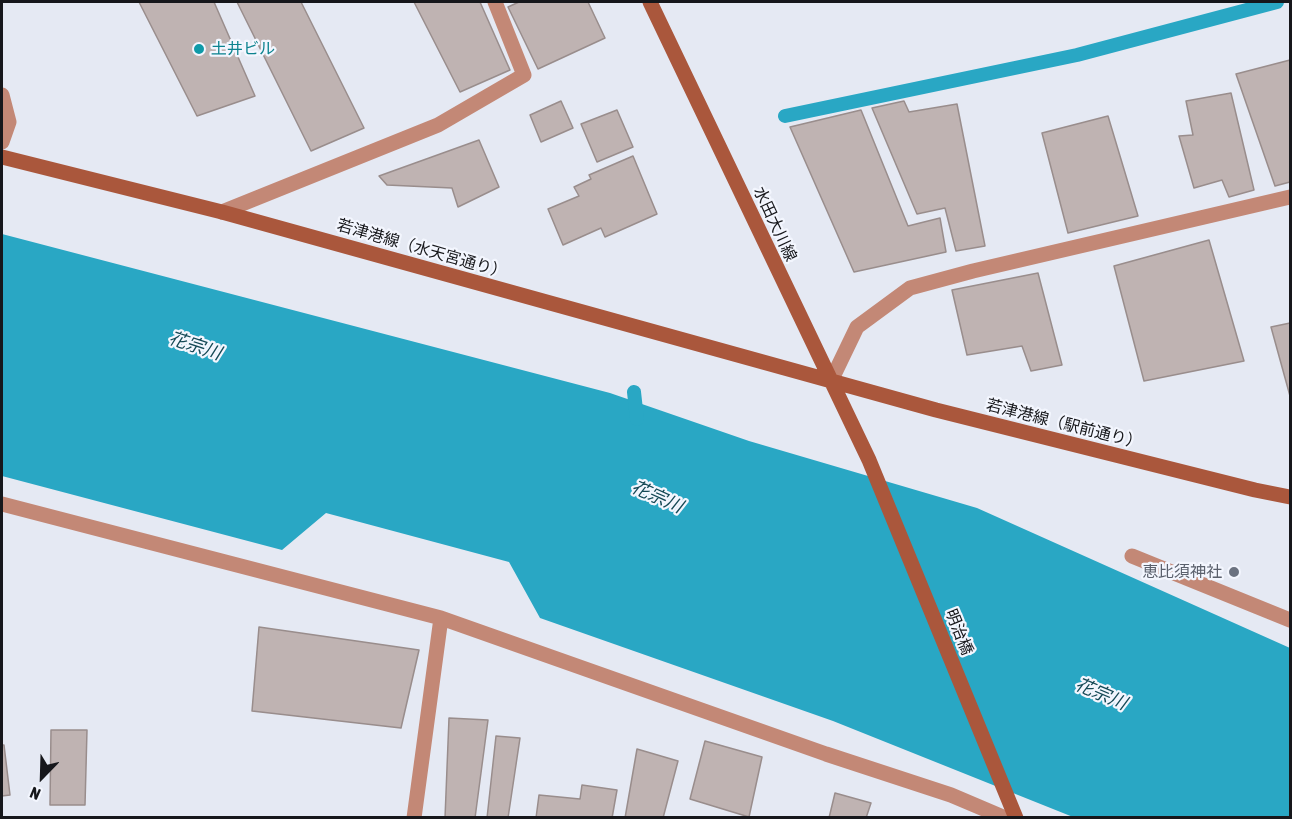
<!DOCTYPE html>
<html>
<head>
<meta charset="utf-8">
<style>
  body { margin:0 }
  #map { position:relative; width:1292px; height:819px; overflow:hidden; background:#e5e9f3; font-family:"Asap Condensed",sans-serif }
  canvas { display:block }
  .frame { position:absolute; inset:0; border:3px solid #16171b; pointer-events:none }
  .north { position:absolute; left:12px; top:747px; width:60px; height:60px; -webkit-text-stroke:4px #f3f6fe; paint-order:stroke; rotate:203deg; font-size:16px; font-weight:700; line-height:24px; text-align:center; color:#16171b }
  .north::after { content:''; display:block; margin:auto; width:21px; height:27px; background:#16171b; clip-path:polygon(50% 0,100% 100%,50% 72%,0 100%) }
</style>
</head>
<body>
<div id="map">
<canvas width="1292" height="819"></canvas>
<div class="frame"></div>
<div class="north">N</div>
</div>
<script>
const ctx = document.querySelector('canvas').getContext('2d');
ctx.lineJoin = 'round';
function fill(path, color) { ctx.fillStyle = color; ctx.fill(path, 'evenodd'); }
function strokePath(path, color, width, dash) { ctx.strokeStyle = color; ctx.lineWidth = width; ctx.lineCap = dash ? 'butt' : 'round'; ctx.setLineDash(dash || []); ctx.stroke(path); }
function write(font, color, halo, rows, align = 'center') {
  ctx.font = font + ' "Asap Condensed","Noto Sans JP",sans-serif'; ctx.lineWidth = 4.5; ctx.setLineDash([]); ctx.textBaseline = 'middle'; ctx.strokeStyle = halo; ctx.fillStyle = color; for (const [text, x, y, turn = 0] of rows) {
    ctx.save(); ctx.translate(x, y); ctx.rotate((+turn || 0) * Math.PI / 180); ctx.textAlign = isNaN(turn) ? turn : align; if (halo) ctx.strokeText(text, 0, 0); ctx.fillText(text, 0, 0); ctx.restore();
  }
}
const water = new Path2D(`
  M 2,234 L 610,393 L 749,441 L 977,508 L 1290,648 L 1290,817 L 1073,817 L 833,721 L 540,618 L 509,562 L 326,513 L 282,550 L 2,476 Z`);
const stream = new Path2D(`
  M 785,116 L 1077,55 L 1277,2
  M 634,392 L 637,419`);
const building = new Path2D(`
  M 139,2 L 214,2 L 255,96 L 197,116 Z
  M 237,2 L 301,2 L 364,128 L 311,151 Z
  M 414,2 L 480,2 L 510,70 L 460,92 Z
  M 519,2 L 588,2 L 605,38 L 538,69 L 508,7 Z
  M 1290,60 L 1290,182 L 1275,186 L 1236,74 Z
  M 1231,93 L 1254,190 L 1229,197 L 1222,180 L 1194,188 L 1179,136 L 1193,135 L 1186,101 Z
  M 561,101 L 573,128 L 541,142 L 530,115 Z
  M 904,101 L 909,112 L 957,104 L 985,246 L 956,251 L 945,208 L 917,214 L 872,108 Z
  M 617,110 L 633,147 L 597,162 L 581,124 Z
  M 861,110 L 908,226 L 940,218 L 946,252 L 854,272 L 790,127 Z
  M 1108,116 L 1138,216 L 1068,233 L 1042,133 Z
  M 479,140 L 499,187 L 458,207 L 452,188 L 387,185 L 379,176 Z
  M 633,156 L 657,214 L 605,237 L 601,228 L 563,245 L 548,209 L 579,196 L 574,187 L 591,179 L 589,175 Z
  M 1209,240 L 1244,361 L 1144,381 L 1114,266 Z
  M 1038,273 L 1062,365 L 1031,371 L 1022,346 L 967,355 L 952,290 Z
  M 1290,323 L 1290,396 L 1271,327 Z
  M 259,627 L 419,650 L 401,728 L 252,711 Z
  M 449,718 L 488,720 L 475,818 L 445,818 Z
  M 51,730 L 87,730 L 85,805 L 50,805 Z
  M 496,736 L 520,738 L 508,818 L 487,818 Z
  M 705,741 L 762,757 L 749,817 L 690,799 Z
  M 2,745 L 4,745 L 10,795 L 2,796 Z
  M 637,749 L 678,761 L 663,818 L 625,818 Z
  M 582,785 L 617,790 L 612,818 L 536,818 L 539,795 L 580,799 Z
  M 835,793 L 871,803 L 866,818 L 829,818 Z`);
const street = new Path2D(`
  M 2,95 L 9,122 L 2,142
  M 222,212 L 438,125 L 524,75 L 495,2
  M 831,381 L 857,327 L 910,288 L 973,271 L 1290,197
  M 2,504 L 441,618 L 826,754 L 951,795 L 1005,818
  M 1132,556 L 1290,620
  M 414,818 L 441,618`);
const secondary = new Path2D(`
  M 650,2 L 869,460 L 1016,818
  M 2,157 L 222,212 L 936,410 L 1255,490 L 1290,497`);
const markers = [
  [199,49,6,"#0f9aa8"],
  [1234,572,6,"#6b7280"]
];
const cultureNames = [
  ["土井ビル",211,49]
];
const streetNames = [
  ["水田大川線",775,224,65],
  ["若津港線（水天宮通り）",422,249,16],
  ["若津港線（駅前通り）",1064,424,14],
  ["明治橋",959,632,68]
];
const worshipNames = [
  ["恵比須神社",1222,572]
];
const waterNames = [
  ["花宗川",195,346,18],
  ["花宗川",657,497,24],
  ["花宗川",1101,694,23]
];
fill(water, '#29a7c4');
strokePath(stream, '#29a7c4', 14);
fill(building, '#bfb3b2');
strokePath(building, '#998d8c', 1.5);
strokePath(street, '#c38876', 15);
strokePath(secondary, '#aa573c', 15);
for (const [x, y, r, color] of markers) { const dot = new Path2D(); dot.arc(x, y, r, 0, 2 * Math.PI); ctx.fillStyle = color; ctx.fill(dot); strokePath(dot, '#f3f6fe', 2); }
write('16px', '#0d838f', '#f3f6fe', cultureNames, 'left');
write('16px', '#16171b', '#f3f6fe', streetNames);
write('16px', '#5b616d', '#f3f6fe', worshipNames, 'right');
write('italic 18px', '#164956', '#f3f6fe', waterNames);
</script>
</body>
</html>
